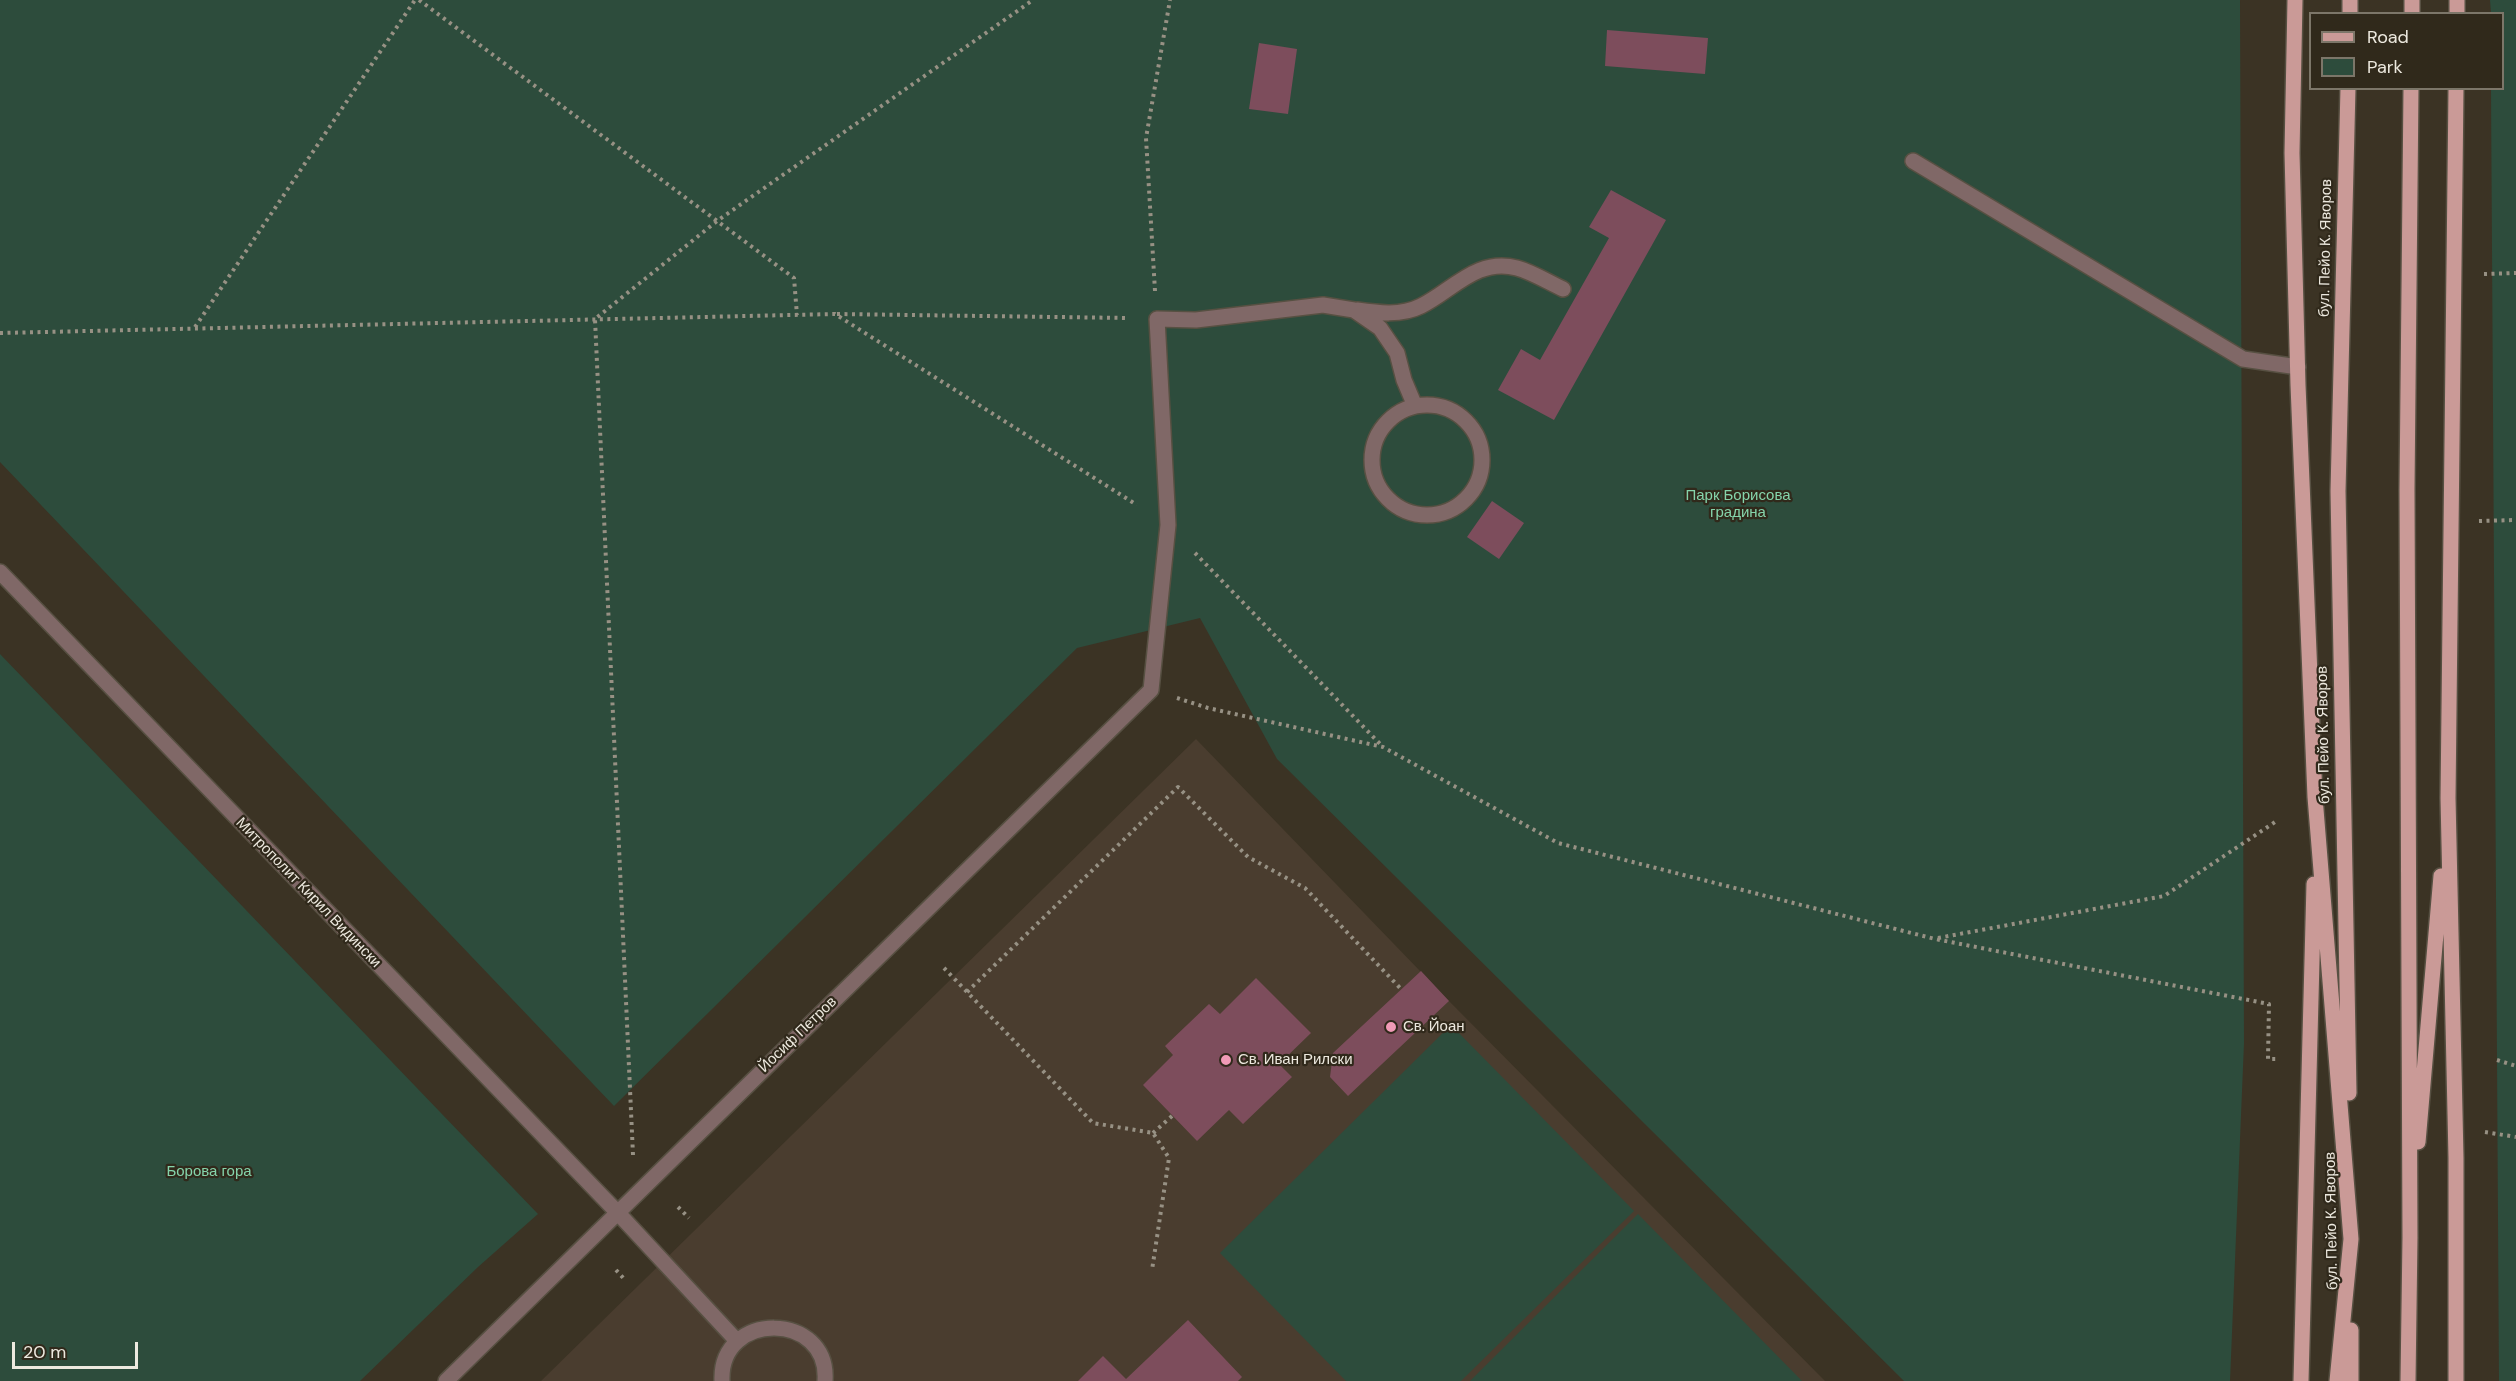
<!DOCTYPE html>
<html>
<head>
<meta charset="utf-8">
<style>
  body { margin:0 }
  #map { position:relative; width:2516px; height:1381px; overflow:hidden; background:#3b3324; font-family:"DM Sans",sans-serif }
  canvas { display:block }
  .legend { position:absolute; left:2309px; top:12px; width:195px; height:78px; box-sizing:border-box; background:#30291b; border:2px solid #7c7669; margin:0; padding:8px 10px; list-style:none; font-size:18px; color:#ede9df }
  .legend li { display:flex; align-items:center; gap:12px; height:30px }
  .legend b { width:30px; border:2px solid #7c7669 }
  .scale { position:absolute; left:12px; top:1342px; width:126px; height:27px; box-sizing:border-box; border:3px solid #ede9df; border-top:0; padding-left:8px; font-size:18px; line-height:21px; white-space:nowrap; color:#ede9df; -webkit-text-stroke:4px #30291b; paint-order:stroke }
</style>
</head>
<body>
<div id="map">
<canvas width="2516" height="1381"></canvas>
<ul class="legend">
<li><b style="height:8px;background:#ca9a97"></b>Road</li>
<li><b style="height:16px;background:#2d4c3c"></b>Park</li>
</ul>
<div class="scale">20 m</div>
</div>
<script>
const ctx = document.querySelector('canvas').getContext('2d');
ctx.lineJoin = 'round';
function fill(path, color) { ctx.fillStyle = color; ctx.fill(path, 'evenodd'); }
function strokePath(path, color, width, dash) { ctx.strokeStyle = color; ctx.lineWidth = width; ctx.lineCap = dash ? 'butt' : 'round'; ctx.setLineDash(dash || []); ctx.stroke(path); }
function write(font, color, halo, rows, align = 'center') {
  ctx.font = font + ' "DM Sans",sans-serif'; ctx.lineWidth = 4.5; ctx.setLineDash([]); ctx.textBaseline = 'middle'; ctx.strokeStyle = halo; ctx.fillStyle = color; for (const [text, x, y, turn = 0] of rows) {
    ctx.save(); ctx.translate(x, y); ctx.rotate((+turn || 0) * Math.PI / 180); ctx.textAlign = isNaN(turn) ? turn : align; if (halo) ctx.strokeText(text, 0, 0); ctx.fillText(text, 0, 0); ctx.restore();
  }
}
const education = new Path2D(`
  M 1196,739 L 1449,1001 L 1825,1381 L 541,1381 Z`);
const green = new Path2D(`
  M 0,0 L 2240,0 L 2244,1043 L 2230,1381 L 1904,1381 L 1277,759 L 1200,618 L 1077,648 L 614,1106 L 0,462 Z
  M 2490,0 L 2516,0 L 2516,1381 L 2499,1381 L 2491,89 L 2502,88 L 2502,14 L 2491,13 Z
  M 0,654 L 538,1214 L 478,1267 L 360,1381 L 0,1381 Z
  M 1451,1025 L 1634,1211 L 1461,1381 L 1346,1381 L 1220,1253 Z
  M 1638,1214 L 1802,1381 L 1470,1381 L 1485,1366 Z`);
const building = new Path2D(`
  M 1607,30 L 1708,38 L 1705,74 L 1605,66 Z
  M 1259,43 L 1297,49 L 1288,114 L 1249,109 Z
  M 1611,190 L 1666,220 L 1554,420 L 1498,390 L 1521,349 L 1540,360 L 1609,238 L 1589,227 Z
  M 1492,501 L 1524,523 L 1499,559 L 1467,537 Z
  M 1421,971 L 1449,1001 L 1348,1096 L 1330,1077 L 1333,1053 Z
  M 1256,978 L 1311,1033 L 1279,1064 L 1292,1077 L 1243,1124 L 1229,1110 L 1197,1141 L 1143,1085 L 1173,1055 L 1165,1046 L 1209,1004 L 1220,1014 Z
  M 1188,1320 L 1242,1377 L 1238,1381 L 1078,1381 L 1103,1356 L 1126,1379 Z`);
const path = new Path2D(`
  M 419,0 L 794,278 L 797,315
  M 2484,274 L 2516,273
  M 1155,291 L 1146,138 L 1170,0
  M 837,314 L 1129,318
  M 195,327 L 415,0
  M 0,333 L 835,314 L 1137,505
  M 2479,521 L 2516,520
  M 1195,553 L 1383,747
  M 1177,698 L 1208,708 L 1383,747 L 1558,843 L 1935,939 L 2269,1004 L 2268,1059 L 2277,1059
  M 1938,938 L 2164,896 L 2278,820
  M 944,968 L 1093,1123 L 1153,1133 L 1169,1158 L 1152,1270
  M 967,992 L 1178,787 L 1248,857 L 1305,888 L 1401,989
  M 2497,1060 L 2516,1066
  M 2485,1132 L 2516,1137
  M 1153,1133 L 1172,1116
  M 633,1155 L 595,319 L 717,221 L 1033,0
  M 678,1207 L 689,1218
  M 616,1270 L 626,1281`);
const minor = new Path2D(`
  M 1913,161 L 2243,359 L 2298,367
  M 1357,310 C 1378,313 1401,316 1421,306 C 1452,291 1477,257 1517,268 C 1532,272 1548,282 1563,289
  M1372 460a55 55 0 1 1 110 0a55 55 0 1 1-110 0Z
  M 0,572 L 618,1213 L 737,1341
  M 446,1381 L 1151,690 L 1168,525 L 1157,319 L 1196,320 L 1323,305 L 1354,310 L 1380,328 L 1397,353 L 1404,380 L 1415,406
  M 722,1381 C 719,1310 830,1311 825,1381`);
const major = new Path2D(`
  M 2295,0 L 2292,153 L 2298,385 L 2315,797 L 2351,1239 L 2337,1381
  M 2350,14 L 2350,0
  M 2412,14 L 2412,0
  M 2457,14 L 2457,0
  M 2348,88 L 2338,491 L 2349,1093
  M 2456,88 L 2448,798 L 2456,1158 L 2456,1381
  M 2418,1142 L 2441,876
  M 2301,1381 L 2314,884
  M 2351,1381 L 2351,1330
  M 2408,1381 L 2410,1237 L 2407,489 L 2411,88`);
const markers = [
  [1391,1027,6,"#f09ab6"],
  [1226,1060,6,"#f09ab6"]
];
const streetNames = [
  ["бул. Пейо К. Яворов",2326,248,-89],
  ["бул. Пейо К. Яворов",2324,735,-91],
  ["Митрополит Кирил Видински",308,893,46],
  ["Йосиф Петров",798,1035,-44],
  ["бул. Пейо К. Яворов",2332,1221,-91]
];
const parkNames = [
  ["Парк Борисова",1738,496],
  ["градина",1738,513],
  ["Борова гора",209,1172]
];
const poiNames = [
  ["Св. Йоан",1403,1027],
  ["Св. Иван Рилски",1238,1060]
];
fill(education, '#4a3d2f');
fill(green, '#2d4c3c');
fill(building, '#7d4d5c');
strokePath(minor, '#575042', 18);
strokePath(major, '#575042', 18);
strokePath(path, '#979184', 4, [3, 4.5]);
strokePath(minor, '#806867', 15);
strokePath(major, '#ca9a97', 15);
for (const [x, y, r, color] of markers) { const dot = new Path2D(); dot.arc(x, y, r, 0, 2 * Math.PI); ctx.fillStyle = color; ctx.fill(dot); strokePath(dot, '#30291b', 2); }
write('15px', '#ede9df', '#30291b', streetNames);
write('15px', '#85d4ab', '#30291b', parkNames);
write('15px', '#ede9df', '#30291b', poiNames, 'left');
</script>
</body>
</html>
